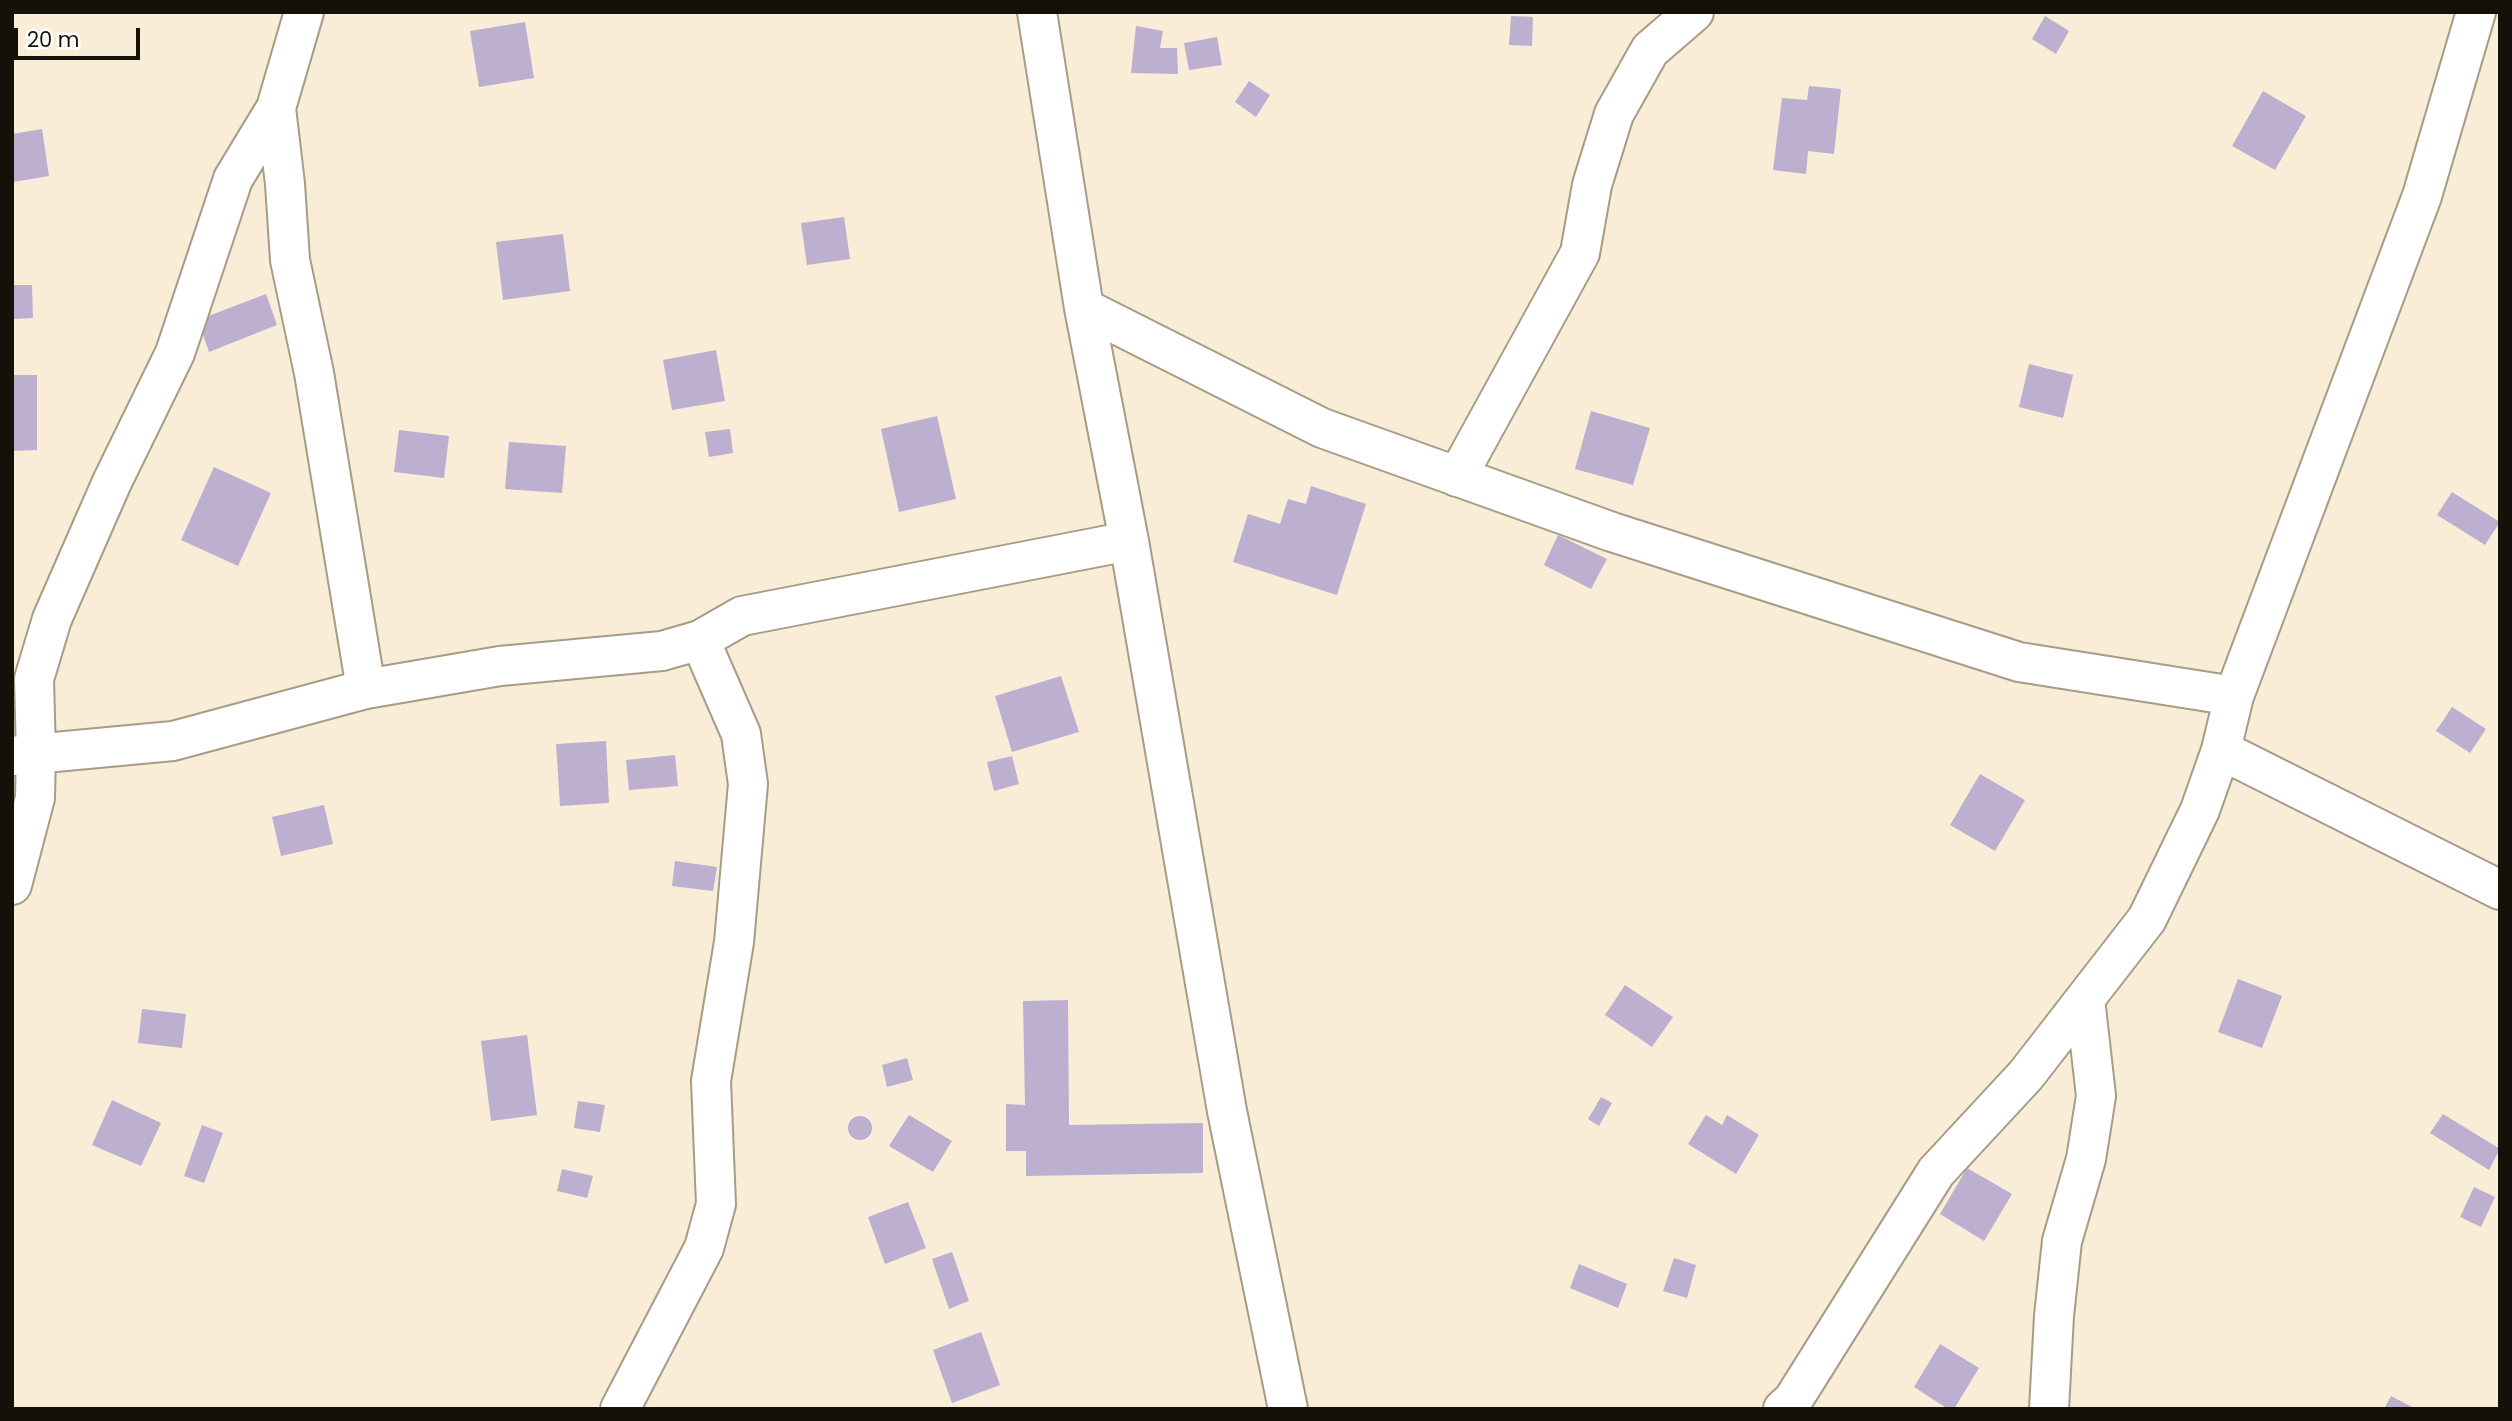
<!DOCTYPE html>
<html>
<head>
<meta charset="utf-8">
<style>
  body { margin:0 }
  #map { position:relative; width:2512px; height:1421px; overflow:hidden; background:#faedd7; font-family:Poppins,sans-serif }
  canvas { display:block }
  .frame { position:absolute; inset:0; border:14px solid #151109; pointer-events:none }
  .scale { position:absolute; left:14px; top:28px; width:126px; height:32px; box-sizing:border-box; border:4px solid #151109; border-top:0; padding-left:9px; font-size:21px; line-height:24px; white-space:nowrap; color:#151109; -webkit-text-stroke:5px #fff; paint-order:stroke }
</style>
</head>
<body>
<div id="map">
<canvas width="2512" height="1421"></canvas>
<div class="frame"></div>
<div class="scale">20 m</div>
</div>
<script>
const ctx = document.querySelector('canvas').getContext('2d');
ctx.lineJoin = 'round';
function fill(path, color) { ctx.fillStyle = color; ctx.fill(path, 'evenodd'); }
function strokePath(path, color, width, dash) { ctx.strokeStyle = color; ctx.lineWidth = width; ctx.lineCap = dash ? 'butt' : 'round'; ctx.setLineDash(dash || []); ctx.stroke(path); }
const building = new Path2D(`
  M 1511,16 L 1533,17 L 1532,46 L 1509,45 Z
  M 2045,16 L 2069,31 L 2056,54 L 2032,39 Z
  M 525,22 L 534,78 L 479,87 L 470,31 Z
  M 1136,26 L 1163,31 L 1160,48 L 1177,48 L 1178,74 L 1131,73 Z
  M 1217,37 L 1222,65 L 1189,70 L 1184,43 Z
  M 1249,81 L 1270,95 L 1256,117 L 1235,102 Z
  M 1809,86 L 1841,89 L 1834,154 L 1808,151 L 1806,174 L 1773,170 L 1782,98 L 1807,100 Z
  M 2263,91 L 2306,116 L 2275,170 L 2232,146 Z
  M 42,129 L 49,176 L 13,182 L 12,134 Z
  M 844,217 L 850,259 L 807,265 L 801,223 Z
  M 563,234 L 570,291 L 503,300 L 496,242 Z
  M 12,285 L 32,285 L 33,318 L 12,319 Z
  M 266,294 L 277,325 L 209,352 L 198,320 Z
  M 716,350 L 725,401 L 672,410 L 663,360 Z
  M 2029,364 L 2073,375 L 2063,418 L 2019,407 Z
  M 12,375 L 37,375 L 37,450 L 12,451 Z
  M 1591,411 L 1650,428 L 1633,485 L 1575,469 Z
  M 937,416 L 956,499 L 899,512 L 881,429 Z
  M 730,429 L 733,453 L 709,457 L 705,432 Z
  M 399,430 L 449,436 L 444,478 L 394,472 Z
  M 509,442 L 566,446 L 562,493 L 505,489 Z
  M 214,467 L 271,493 L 238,566 L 181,540 Z
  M 1311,486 L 1366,504 L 1337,595 L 1233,562 L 1248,514 L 1280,524 L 1288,499 L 1306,504 Z
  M 2452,492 L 2500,522 L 2485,545 L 2437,515 Z
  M 1558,535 L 1607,559 L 1591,589 L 1544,565 Z
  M 1061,676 L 1079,732 L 1012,752 L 995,696 Z
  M 2452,707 L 2486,729 L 2470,753 L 2436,731 Z
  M 606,741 L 609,803 L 560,806 L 556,744 Z
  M 675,755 L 678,786 L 629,790 L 626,760 Z
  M 1012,756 L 1019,784 L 994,791 L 987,762 Z
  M 1980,774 L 2025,800 L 1995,851 L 1950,825 Z
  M 324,805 L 333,844 L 281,856 L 272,817 Z
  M 675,861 L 717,867 L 713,891 L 672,886 Z
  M 2238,979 L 2282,996 L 2262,1048 L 2218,1032 Z
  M 1625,985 L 1673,1017 L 1652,1047 L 1605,1015 Z
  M 1068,1000 L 1069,1125 L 1203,1123 L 1203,1173 L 1026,1176 L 1026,1151 L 1006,1151 L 1006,1104 L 1025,1105 L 1023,1001 Z
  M 142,1009 L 186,1014 L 182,1048 L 138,1043 Z
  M 527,1035 L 537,1115 L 491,1121 L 481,1041 Z
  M 907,1058 L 913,1080 L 887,1087 L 882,1065 Z
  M 1601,1097 L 1612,1103 L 1599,1126 L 1588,1119 Z
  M 112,1100 L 161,1123 L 141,1166 L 92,1145 Z
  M 578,1101 L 605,1105 L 600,1132 L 574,1128 Z
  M 2443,1114 L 2500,1149 L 2489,1170 L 2430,1133 Z
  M 909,1115 L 952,1141 L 933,1172 L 889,1146 Z
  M 1706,1115 L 1722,1125 L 1727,1115 L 1759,1135 L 1736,1174 L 1688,1144 Z
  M848 1128a12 12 0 1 1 24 0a12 12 0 1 1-24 0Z
  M 202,1125 L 223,1133 L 204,1183 L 184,1176 Z
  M 1967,1168 L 2012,1194 L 1984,1241 L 1940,1214 Z
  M 562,1169 L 593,1176 L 587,1198 L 557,1191 Z
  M 2474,1187 L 2495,1197 L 2481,1227 L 2460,1217 Z
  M 908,1202 L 926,1248 L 885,1264 L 868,1217 Z
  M 952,1252 L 969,1301 L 949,1309 L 932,1259 Z
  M 1674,1258 L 1696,1265 L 1687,1298 L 1663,1291 Z
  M 1579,1264 L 1627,1284 L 1618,1308 L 1570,1288 Z
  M 981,1332 L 1000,1385 L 952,1403 L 933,1350 Z
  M 1940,1344 L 1979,1368 L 1954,1409 L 1948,1409 L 1914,1387 Z
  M 2391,1396 L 2416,1409 L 2384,1409 Z`);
const street = new Path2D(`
  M 1037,12 L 1084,308 L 1129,541 L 1227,1111 L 1288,1409
  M 276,108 L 285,184 L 290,260 L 314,373 L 366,689
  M 1084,308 L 1322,428 L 1612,532 L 2019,662 L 2234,696
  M 1457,477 L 1580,253 L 1592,185 L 1614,114 L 1650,50 L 1694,12
  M 2221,750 L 2500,890
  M 12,756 L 173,741 L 366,689 L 500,666 L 662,651 L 700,640 L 742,616 L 1129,541
  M 12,885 L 35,798 L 36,754 L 34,679 L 52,619 L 112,482 L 175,353 L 233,179 L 276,108 L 304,12
  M 620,1409 L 704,1248 L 716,1204 L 711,1081 L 734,942 L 748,784 L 741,734 L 700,640
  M 1783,1409 L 1793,1400 L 1936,1172 L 2026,1075 L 2147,919 L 2200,810 L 2221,750 L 2234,696 L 2422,196 L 2476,12
  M 2049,1409 L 2054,1316 L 2062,1241 L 2086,1159 L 2096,1096 L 2085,999`);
fill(building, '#bcafcf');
strokePath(street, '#a79c87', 42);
strokePath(street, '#fff', 38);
</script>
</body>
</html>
